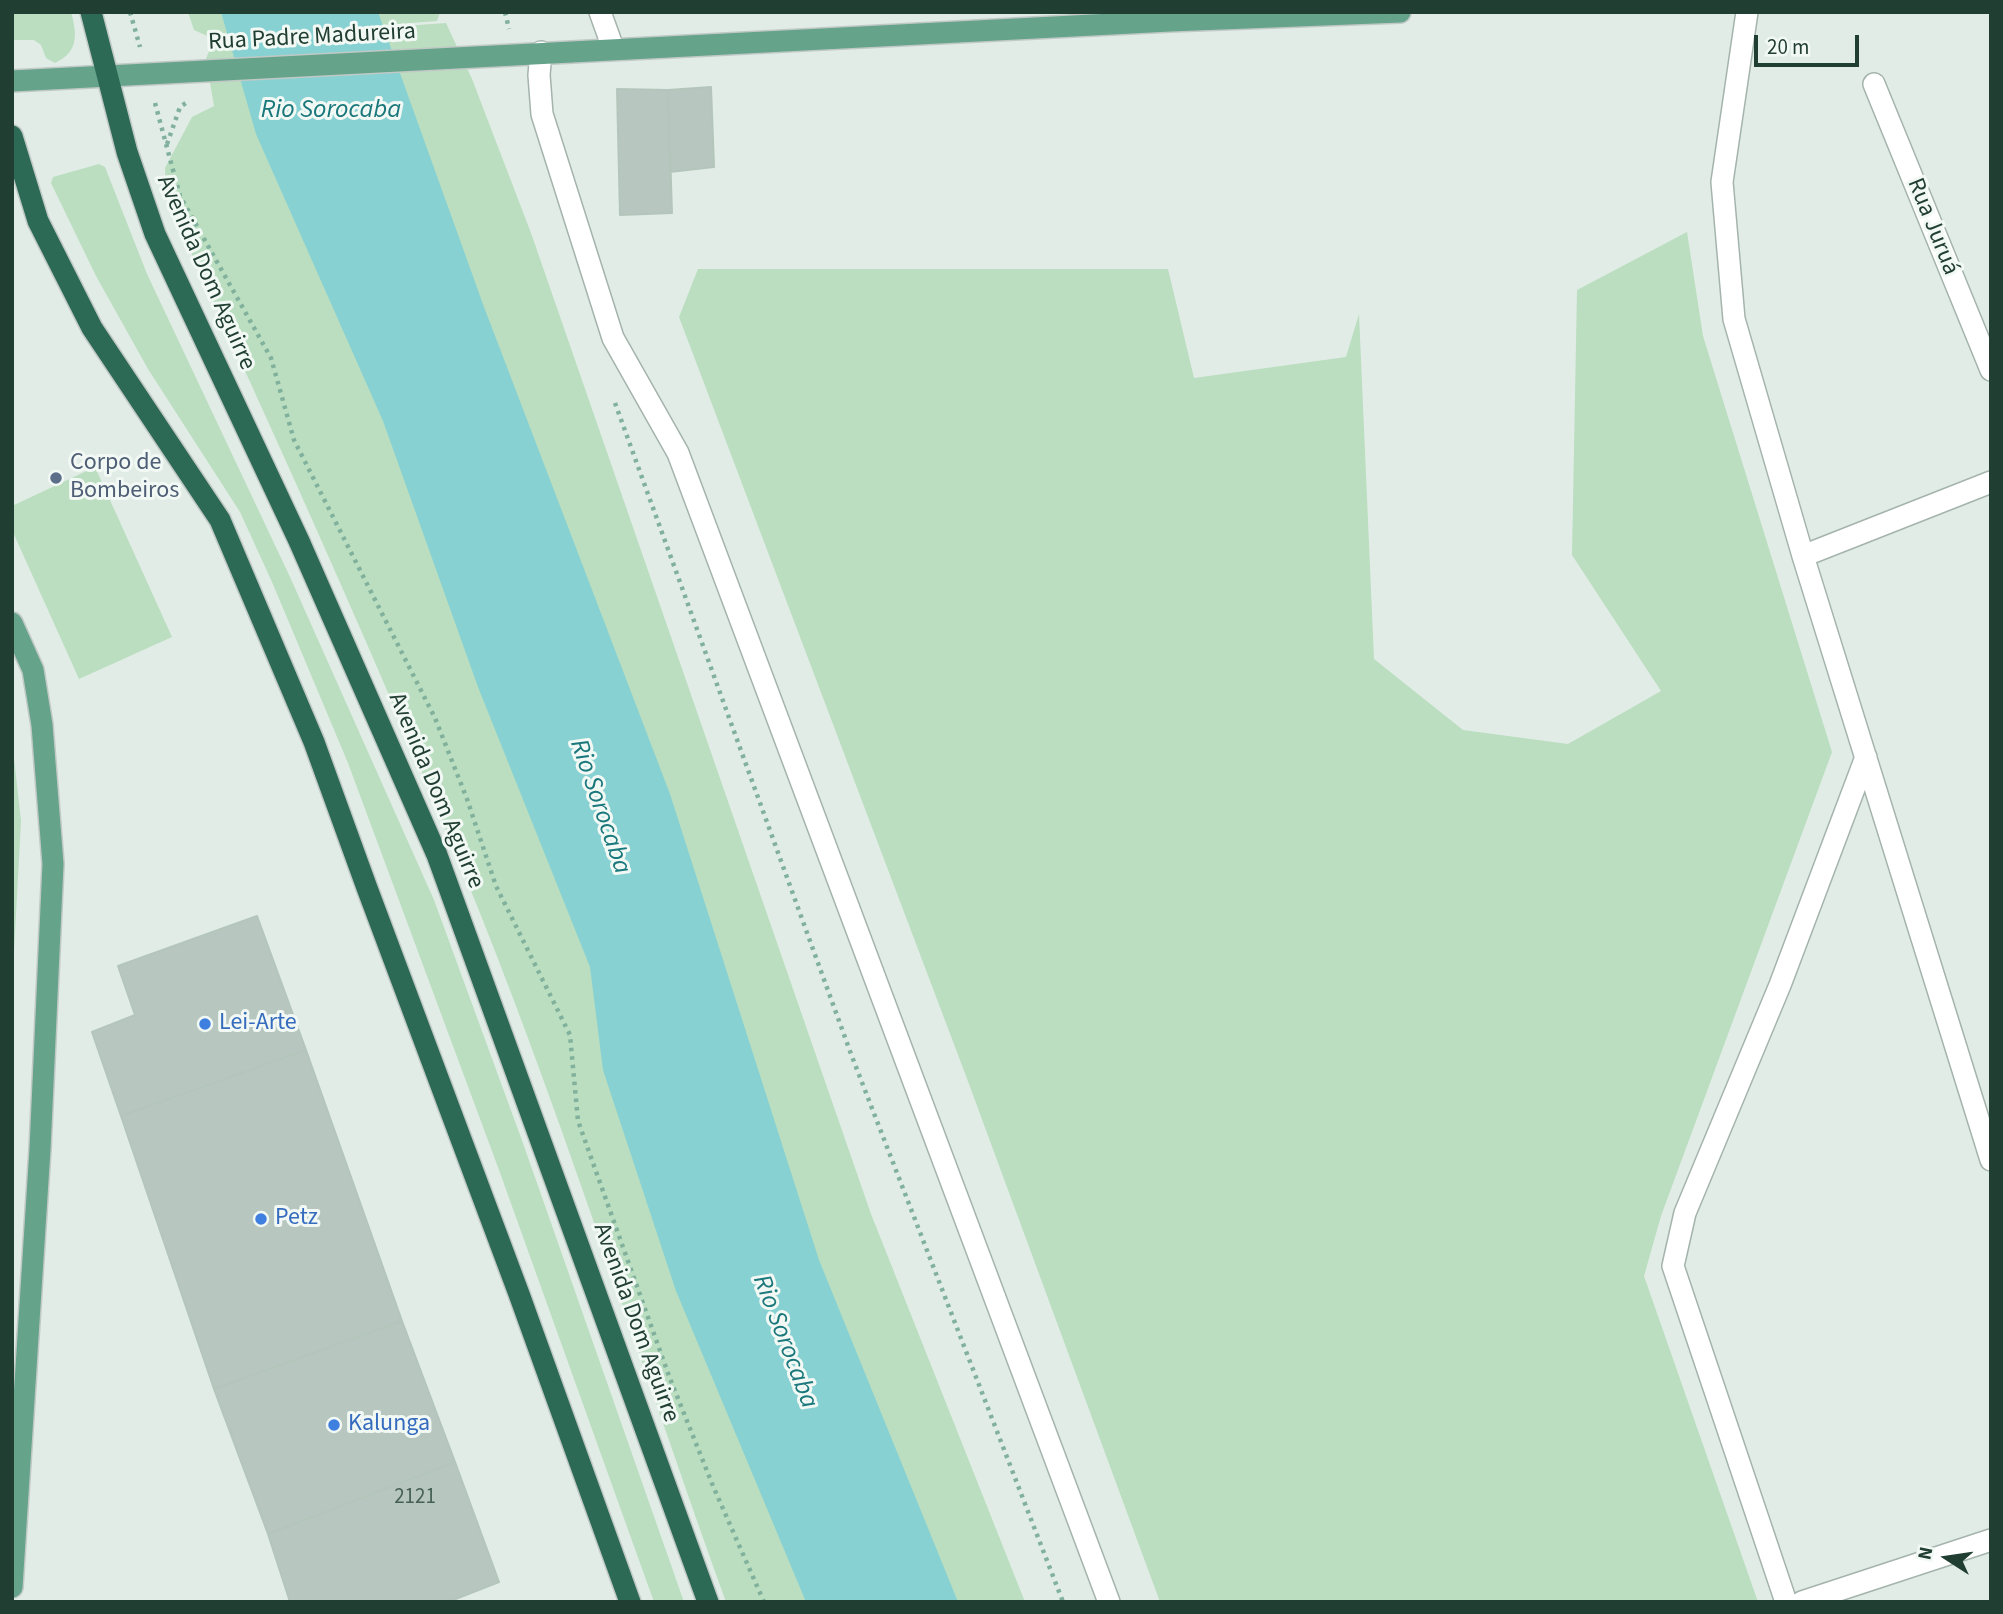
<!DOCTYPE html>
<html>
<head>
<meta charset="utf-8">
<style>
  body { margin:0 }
  #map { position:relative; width:2003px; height:1614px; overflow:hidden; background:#e1ece6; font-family:"Source Sans 3",sans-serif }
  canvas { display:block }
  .frame { position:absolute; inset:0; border:14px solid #213e32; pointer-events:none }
  .north { position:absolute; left:1912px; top:1523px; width:70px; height:70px; -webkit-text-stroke:5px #f2f9f5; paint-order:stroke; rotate:282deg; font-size:19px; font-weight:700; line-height:28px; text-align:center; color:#213e32 }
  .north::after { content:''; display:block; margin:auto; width:24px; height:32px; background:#213e32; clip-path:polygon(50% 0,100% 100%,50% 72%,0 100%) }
  .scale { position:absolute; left:1754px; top:35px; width:105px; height:32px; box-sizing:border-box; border:4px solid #213e32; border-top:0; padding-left:9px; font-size:21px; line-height:24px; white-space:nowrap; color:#213e32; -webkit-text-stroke:5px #f2f9f5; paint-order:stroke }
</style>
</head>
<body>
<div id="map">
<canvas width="2003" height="1614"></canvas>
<div class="frame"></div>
<div class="north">N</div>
<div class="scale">20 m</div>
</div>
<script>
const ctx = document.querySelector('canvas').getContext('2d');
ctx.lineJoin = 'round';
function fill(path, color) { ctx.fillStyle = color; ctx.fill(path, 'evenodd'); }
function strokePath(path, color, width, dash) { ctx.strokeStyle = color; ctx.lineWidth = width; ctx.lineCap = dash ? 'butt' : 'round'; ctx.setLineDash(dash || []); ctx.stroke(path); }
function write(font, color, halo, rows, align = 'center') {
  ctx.font = font + ' "Source Sans 3",sans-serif'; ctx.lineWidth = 6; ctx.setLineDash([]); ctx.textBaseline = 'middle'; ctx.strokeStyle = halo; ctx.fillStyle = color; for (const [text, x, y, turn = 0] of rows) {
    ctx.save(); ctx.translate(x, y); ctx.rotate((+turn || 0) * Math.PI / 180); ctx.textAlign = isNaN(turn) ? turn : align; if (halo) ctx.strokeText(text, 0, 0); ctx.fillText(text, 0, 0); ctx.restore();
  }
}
const green = new Path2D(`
  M 12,12 L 71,12 C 77,34 79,52 55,63 L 46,58 L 41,45 L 34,40 L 12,40 Z
  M 188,12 L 440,12 L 437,21 L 212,38 L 194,30 Z
  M 446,23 L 472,79 L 531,233 L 871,1214 L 1025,1602 L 726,1602 C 643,1372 570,1139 480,913 C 386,679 282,451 177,222 L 166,192 L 165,168 L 192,117 L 214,106 L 206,59 L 213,40 Z
  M 99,164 L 105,167 L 147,274 L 290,577 L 434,900 L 524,1146 L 684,1602 L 654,1602 L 499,1170 L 348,763 L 272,582 L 240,512 L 148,369 L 96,276 L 51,183 L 53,177 Z
  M 1687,232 L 1703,336 L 1832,752 L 1661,1216 L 1644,1276 L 1758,1602 L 1160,1602 L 966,1076 L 679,317 L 698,269 L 1168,269 L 1194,378 L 1346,357 L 1359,314 L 1374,659 L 1463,730 L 1568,744 L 1661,691 L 1572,555 L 1577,290 Z
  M 95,467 L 172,637 L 79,679 L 12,530 L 12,506 Z
  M 12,740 L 21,821 L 12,989 Z`);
const water = new Path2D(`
  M 221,12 L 378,12 L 484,307 L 670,794 L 819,1260 L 958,1602 L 806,1602 L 676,1291 L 603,1070 L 590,967 L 478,687 L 383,421 L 256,134 Z`);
const building = new Path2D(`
  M 711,87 L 714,167 L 670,172 L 668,90 Z
  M 617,89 L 668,90 L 672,213 L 620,215 Z
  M 257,916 L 306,1050 L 121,1116 L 92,1032 L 135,1015 L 118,966 Z
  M 306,1050 L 402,1321 L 214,1389 L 121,1116 Z
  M 402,1321 L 455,1462 L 268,1534 L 214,1389 Z
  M 455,1462 L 499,1582 L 448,1602 L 290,1602 L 268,1534 Z`);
const path = new Path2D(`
  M 130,12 L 140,47
  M 505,12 L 509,29
  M 155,103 L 180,196 L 271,358 L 294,440 L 435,718 L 467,799 L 496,886 L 570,1035 L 578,1121 L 669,1376 L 713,1486 L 764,1602
  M 167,144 L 180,107 L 189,101
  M 615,403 L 851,1054 L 1063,1602`);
const minor = new Path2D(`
  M 600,12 L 613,48
  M 1747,12 L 1722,182 L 1734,319 L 1803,556 L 1991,1160
  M 541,52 L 539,75 L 542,114 L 613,338 L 678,453 L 1109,1602
  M 1874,84 L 1991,370
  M 1803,556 L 1991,482
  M 1786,1602 L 1673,1266 L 1685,1213 L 1780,985 L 1866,757
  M 1802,1602 L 1991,1540`);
const major = new Path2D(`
  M 12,81 L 1170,21 L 1400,12
  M 12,623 L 33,670 L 42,725 L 53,864 L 40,1149 L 12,1587`);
const highway = new Path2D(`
  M 91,12 L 127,152 L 155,234 L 299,541 L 437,855 L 708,1602
  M 12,136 L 38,221 L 92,328 L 220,520 L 314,742 L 367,888 L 519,1294 L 630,1602`);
const markers = [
  [56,478,7,"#5c6f8a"],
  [205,1024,7,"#3f7fe0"],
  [261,1219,7,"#3f7fe0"],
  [334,1425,7,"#3f7fe0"]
];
const numberNames = [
  ["2121",415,1498]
];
const streetNames = [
  ["Rua Padre Madureira",312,38,-3],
  ["Rua Juruá",1932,227,68],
  ["Avenida Dom Aguirre",205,273,66],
  ["Avenida Dom Aguirre",435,791,67],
  ["Avenida Dom Aguirre",635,1323,70]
];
const serviceNames = [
  ["Corpo de",70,464],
  ["Bombeiros",70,492]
];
const shopNames = [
  ["Lei-Arte",219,1024],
  ["Petz",275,1219],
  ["Kalunga",348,1425]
];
const waterNames = [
  ["Rio Sorocaba",331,111],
  ["Rio Sorocaba",599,807,71],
  ["Rio Sorocaba",784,1342,69]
];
fill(green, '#badebf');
fill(water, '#88d1d3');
fill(building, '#b7c7bf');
strokePath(building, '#b4c6bc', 2);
strokePath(minor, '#a4b4ac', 24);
strokePath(major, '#c1c9c6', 24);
strokePath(highway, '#c1c9c6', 24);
strokePath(path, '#81b19c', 4.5, [3.5, 5]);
strokePath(minor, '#fff', 21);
strokePath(major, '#65a38b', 21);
strokePath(highway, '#2c6a56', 21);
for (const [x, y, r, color] of markers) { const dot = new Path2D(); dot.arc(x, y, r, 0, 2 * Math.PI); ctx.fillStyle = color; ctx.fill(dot); strokePath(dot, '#f2f9f5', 2.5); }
write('21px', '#466055', null, numberNames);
write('24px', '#213e32', '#f2f9f5', streetNames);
write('24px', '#4e5e75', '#f2f9f5', serviceNames, 'left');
write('24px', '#366cbe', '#f2f9f5', shopNames, 'left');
write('italic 26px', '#1a777b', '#f2f9f5', waterNames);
</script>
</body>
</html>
